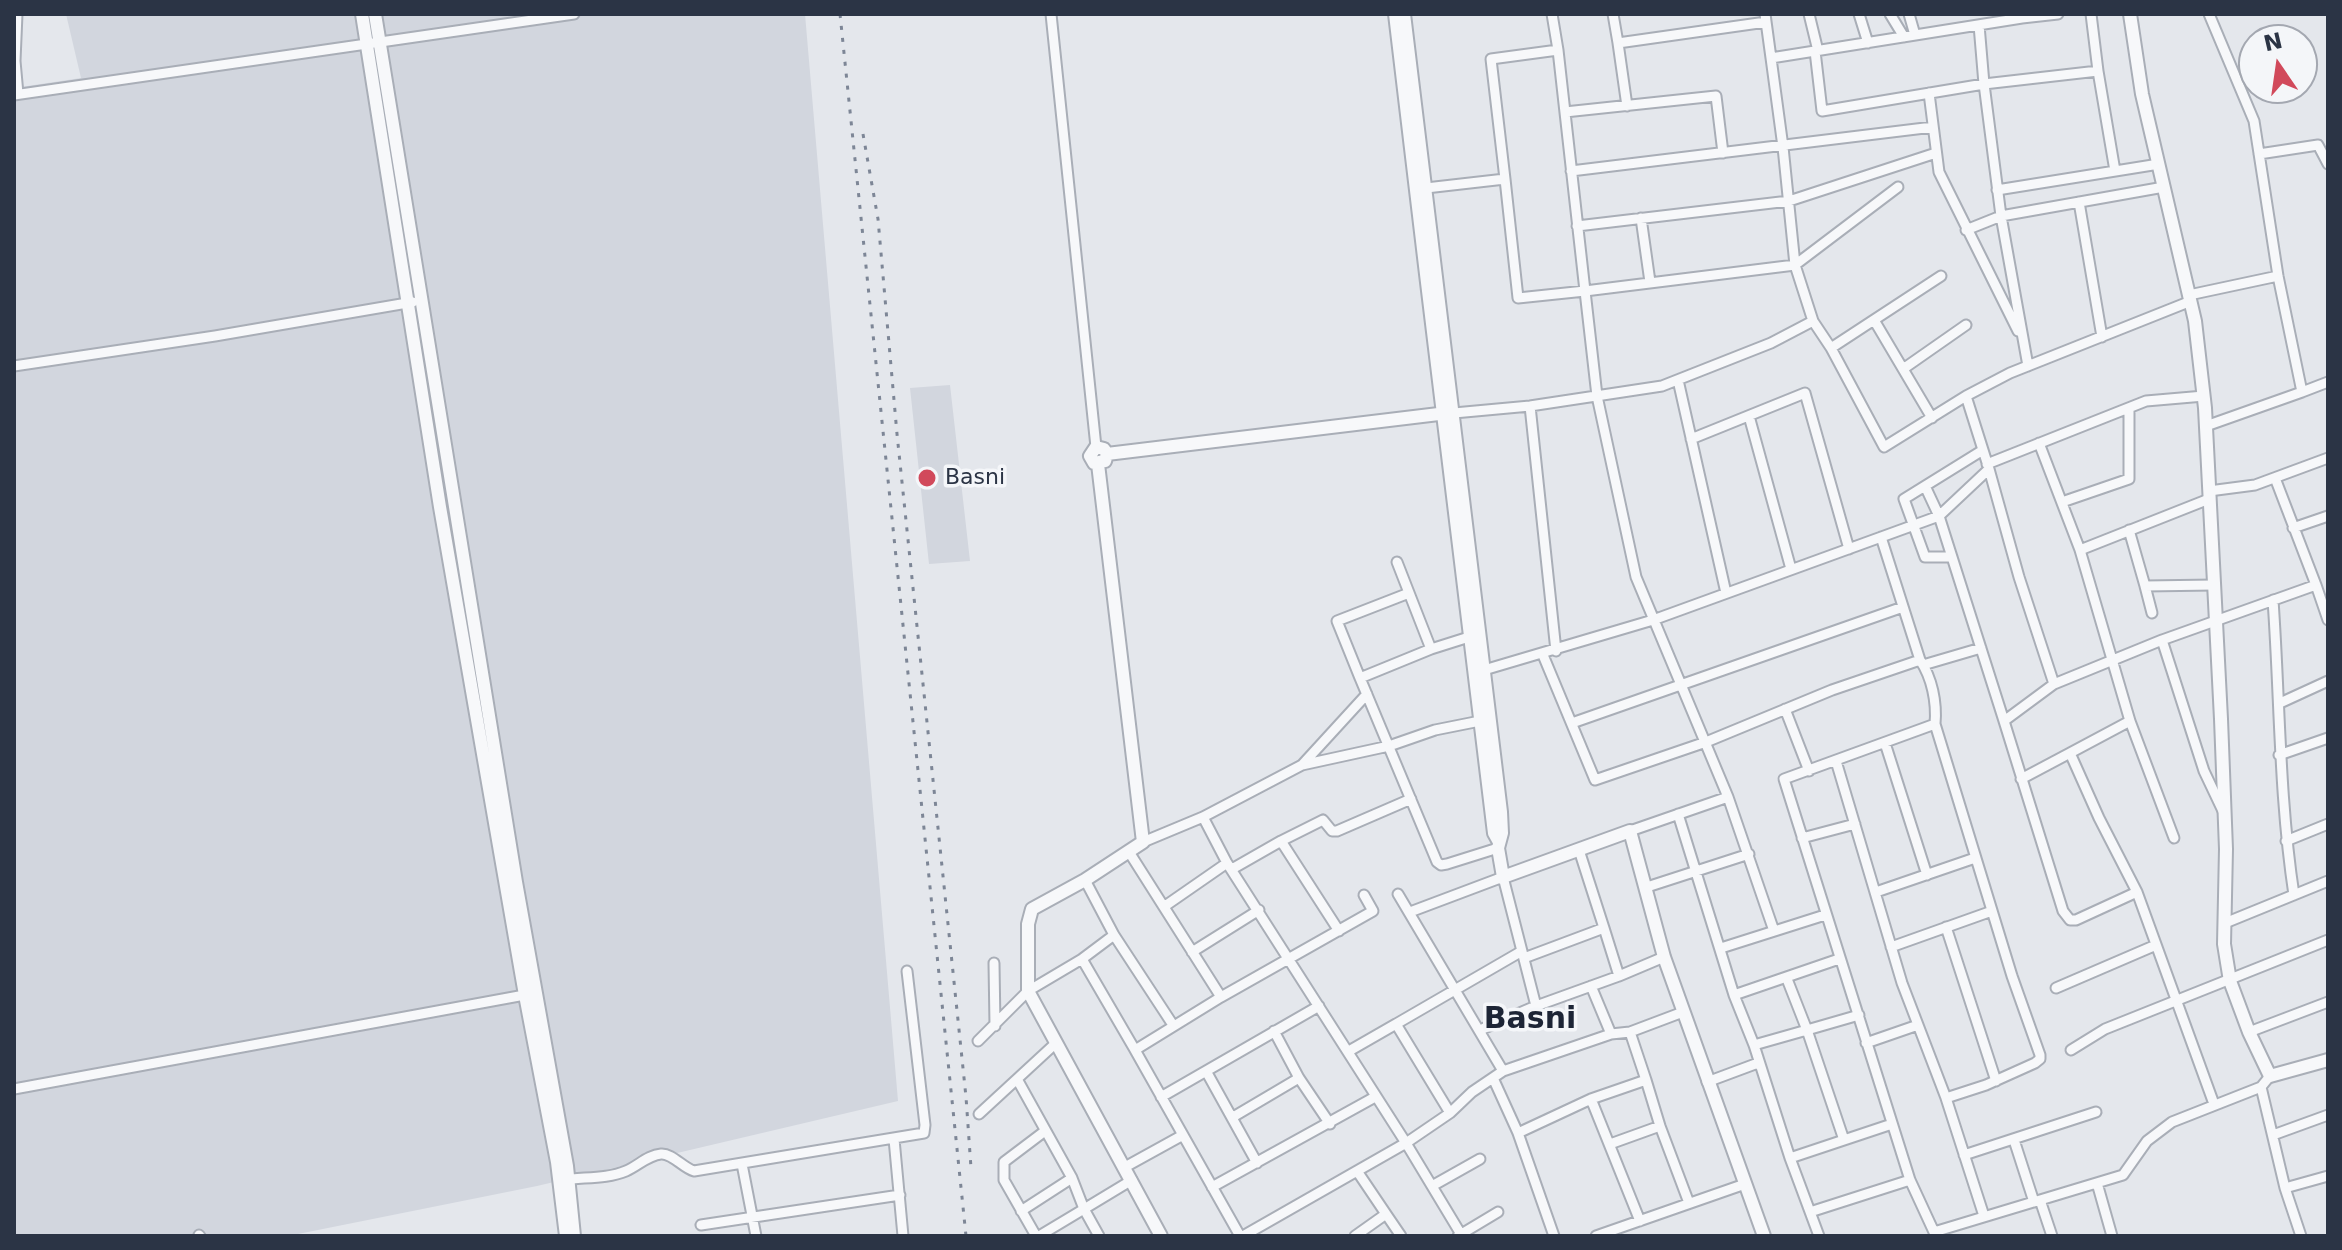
<!DOCTYPE html>
<html>
<head>
<meta charset="utf-8">
<style>
  body { margin:0 }
  #map { position:relative; width:2342px; height:1250px; overflow:hidden; background:#e4e7ec; font-family:"DejaVu Sans",sans-serif }
  canvas { display:block }
  .frame { position:absolute; inset:0; border:16px solid #2b3445; pointer-events:none }
  .north { position:absolute; left:2238px; top:24px; width:80px; height:80px; box-sizing:border-box; background:#f4f6f9; border:2px solid #a4a8b1; border-radius:50%; rotate:347deg; font-size:22px; font-weight:700; line-height:32px; text-align:center; color:#2b3445 }
  .north::after { content:''; display:block; margin:auto; width:28px; height:36px; background:#d1495b; clip-path:polygon(50% 0,100% 100%,50% 72%,0 100%) }
</style>
</head>
<body>
<div id="map">
<canvas width="2342" height="1250"></canvas>
<div class="frame"></div>
<div class="north">N</div>
</div>
<script>
const ctx = document.querySelector('canvas').getContext('2d');
ctx.lineJoin = 'round';
function fill(path, color) { ctx.fillStyle = color; ctx.fill(path, 'evenodd'); }
function strokePath(path, color, width, dash) { ctx.strokeStyle = color; ctx.lineWidth = width; ctx.lineCap = dash ? 'butt' : 'round'; ctx.setLineDash(dash || []); ctx.stroke(path); }
function write(font, color, halo, rows, align = 'center') {
  ctx.font = font + ' "DejaVu Sans",sans-serif'; ctx.lineWidth = 7; ctx.setLineDash([]); ctx.textBaseline = 'middle'; ctx.strokeStyle = halo; ctx.fillStyle = color; for (const [text, x, y, turn = 0] of rows) {
    ctx.save(); ctx.translate(x, y); ctx.rotate((+turn || 0) * Math.PI / 180); ctx.textAlign = isNaN(turn) ? turn : align; if (halo) ctx.strokeText(text, 0, 0); ctx.fillText(text, 0, 0); ctx.restore();
  }
}
const built = new Path2D(`
  M 66,14 L 805,14 L 898,1101 L 537,1186 L 288,1236 L 14,1236 L 14,88 L 81,78 Z
  M 950,385 L 970,561 L 929,564 L 910,388 Z`);
const minor = new Path2D(`
  M 17,14 L 15,61 L 18,94
  M 1051,14 L 1096,447
  M 1613,14 L 1618,43
  M 1765,14 L 1771,58 L 2022,18
  M 1809,14 L 1818,51
  M 1859,14 L 1868,43
  M 1890,14 L 1904,37
  M 1909,14 L 1915,35
  M 2022,14 L 2022,18 L 2058,14
  M 2091,14 L 2098,71 L 2115,171
  M 2209,14 L 2254,121 L 2278,276 L 2302,392 L 2328,382
  M 1979,25 L 1984,84 L 2001,216 L 2028,366
  M 1558,50 L 1585,291 L 1795,265 L 1898,187
  M 1815,51 L 1822,111 L 1984,84 L 2098,71
  M 1771,58 L 1783,147 L 1795,265 L 1813,321 L 1831,348 L 1884,447 L 1966,396
  M 1929,93 L 1939,172 L 2018,331
  M 14,95 L 574,14
  M 1627,106 L 1618,43 L 1766,22
  M 1565,112 L 1716,96 L 1723,153
  M 2259,154 L 2318,145 L 2328,164
  M 1571,171 L 1933,127
  M 1505,179 L 1518,298 L 1585,291 L 1597,396 L 1636,577 L 1728,797 L 1630,831
  M 1426,188 L 1505,179 L 1491,59 L 1558,50 L 1552,14
  M 1997,190 L 2159,164
  M 2079,202 L 2102,337
  M 1641,218 L 1650,282
  M 1577,226 L 1789,201 L 1936,153
  M 1966,230 L 2001,216 L 2164,187
  M 2189,295 L 2278,276
  M 1874,320 L 1932,418
  M 1831,348 L 1941,276
  M 14,366 L 215,336 L 413,302
  M 1903,369 L 1966,325
  M 1678,380 L 1726,593
  M 1530,406 L 1556,651
  M 1454,413 L 1530,406 L 1662,386 L 1771,343 L 1813,321
  M 1749,416 L 1791,569
  M 2206,426 L 2302,392
  M 1691,439 L 1805,393 L 1849,549
  M 1987,464 L 2146,401 L 2204,396
  M 1989,469 L 2019,577 L 2054,684
  M 1925,486 L 1939,516 L 2004,721 L 2054,684 L 2162,640 L 2316,585 L 2275,478
  M 2209,491 L 2255,485 L 2328,458
  M 2062,502 L 2129,479 L 2129,408
  M 2293,528 L 2328,516
  M 2129,530 L 2145,586 L 2214,585
  M 2080,550 L 2209,499
  M 1952,557 L 1925,557 L 1904,499 L 1983,450
  M 1397,562 L 1431,649
  M 2316,585 L 2328,620
  M 2145,586 L 2152,613
  M 2273,600 C 2280,699 2279,797 2294,895
  M 1469,637 L 1431,649 L 1360,678 L 1437,862 L 1441,865 L 1447,864 L 1498,848
  M 2162,640 L 2204,771 L 2223,811
  M 1543,655 L 1595,780 L 1706,742 L 1832,690 L 1920,660 L 1881,537
  M 1920,660 C 1932,678 1937,702 1935,724 L 2012,976 L 2040,1055 L 2040,1059 L 2035,1063 L 1986,1085 L 1946,1098
  M 1923,665 L 1981,648
  M 1484,670 L 1653,620 L 1939,516 L 1989,469 L 1966,396 L 2010,373 L 2191,301
  M 1360,678 L 1337,621 L 1409,593
  M 2280,703 L 2328,681
  M 1785,709 L 1809,771
  M 2004,721 L 2063,911 L 2070,920 L 2076,920 L 2137,892 L 2099,818 L 2070,753 L 2130,721 L 2080,550 L 2039,443
  M 2130,721 L 2174,838
  M 1572,723 L 1903,607
  M 1935,724 L 1784,779 L 1910,1180 L 1934,1232 L 2123,1175 L 2147,1141 L 2172,1122 L 2261,1087
  M 1885,743 L 1927,875
  M 2279,755 L 2328,738
  M 1836,761 L 1902,983 L 1946,1098 L 1984,1216
  M 1302,765 L 1389,746 L 1435,730 L 1480,721
  M 2021,779 L 2070,753
  M 1728,797 L 1774,931
  M 1678,814 L 1734,995 L 1754,1045 L 1790,1158 L 1819,1236
  M 1203,817 L 1227,863 L 1406,1143 L 1450,1113 L 1472,1092 L 1503,1071 L 1611,1034 L 1630,1032 L 1683,1012
  M 1802,838 L 1855,824
  M 2286,841 L 2328,824
  M 1143,842 L 1203,817 L 1302,765 L 1367,694
  M 1232,869 L 1281,841
  M 1085,880 L 1114,935 L 1173,1025
  M 1647,887 L 1749,854
  M 1876,892 L 1975,858
  M 2137,892 L 2214,1104
  M 1398,894 L 1503,1071
  M 1165,906 L 1227,863
  M 1410,912 L 1503,877 L 1536,1006 L 1480,1030
  M 2225,923 L 2328,881
  M 1946,927 L 1996,1081
  M 1604,928 L 1619,976 L 1664,957
  M 1339,931 L 1281,841 L 1323,820 L 1332,831 L 1337,831 L 1411,799
  M 1891,947 L 1992,911
  M 1721,948 L 1825,915
  M 1192,952 L 1259,910
  M 1524,958 L 1604,928 L 1579,850
  M 1082,959 L 1114,935
  M 994,963 L 995,1026
  M 1787,979 L 1807,1030 L 1859,1015
  M 1591,986 L 1611,1034
  M 2056,988 L 2156,945
  M 1734,995 L 1839,959
  M 1221,997 L 1373,911 L 1364,895
  M 1536,1006 L 1619,976
  M 1396,1024 L 1522,951
  M 1274,1031 L 1299,1078 L 1330,1124
  M 2249,1032 L 2328,1002
  M 978,1041 L 1028,991 L 1082,959 L 1135,1050 L 1221,997 L 1129,852
  M 1866,1043 L 1918,1025
  M 1754,1045 L 1807,1030 L 1844,1140 L 1790,1158
  M 1135,1050 L 1240,1236
  M 2071,1050 L 2105,1029 L 2328,940
  M 1349,1051 L 1396,1024 L 1450,1113
  M 1206,1071 L 1257,1163
  M 2270,1076 L 2261,1087 L 2285,1188
  M 1493,1078 L 1518,1133
  M 1646,1080 L 1660,1126 L 1689,1203
  M 1707,1082 L 1758,1063
  M 14,1089 L 530,994
  M 1161,1097 L 1319,1006
  M 1591,1099 L 1640,1221
  M 979,1114 L 1017,1079
  M 1233,1117 L 1299,1078
  M 2273,1135 L 2328,1115
  M 894,1139 L 903,1236
  M 1844,1140 L 1892,1124
  M 2014,1140 L 2034,1202
  M 1610,1144 L 1660,1126
  M 1964,1155 L 2096,1112
  M 742,1164 L 756,1236
  M 1125,1167 L 1183,1135
  M 563,1180 C 584,1177 607,1179 626,1171 C 638,1166 648,1155 661,1154 C 672,1153 683,1168 694,1171 L 924,1133 L 925,1125 L 907,971
  M 2097,1183 L 2112,1236
  M 1432,1186 L 1480,1159
  M 1212,1187 L 1375,1097
  M 2040,1200 L 2052,1236
  M 1021,1211 L 1072,1178
  M 1810,1212 L 1910,1180
  M 1386,1214 L 1401,1236
  M 701,1225 L 900,1195
  M 199,1235 L 200,1236
  M 1036,1236 L 1004,1180 L 1004,1162 L 1045,1131
  M 1039,1236 L 1084,1209 L 1072,1178 L 1017,1079 L 1056,1043
  M 1099,1236 L 1084,1209 L 1132,1180
  M 1243,1236 L 1406,1143 L 1462,1236
  M 1355,1236 L 1386,1214 L 1357,1171
  M 1458,1236 L 1498,1212
  M 1554,1236 L 1518,1133 L 1591,1099 L 1646,1080 L 1630,1032
  M 1596,1236 L 1745,1184
  M 2301,1236 L 2285,1188 L 2328,1176`);
const tertiary = new Path2D(`
  M 362,14 L 440,507 L 525,995 L 557,1162 L 566,1236
  M 375,14 L 516,882 L 567,1166 L 574,1236
  M 1395,14 C 1428,287 1459,560 1494,833 L 1499,842
  M 1404,14 L 1501,812 L 1502,833 L 1498,848 L 1503,877 L 1630,831 L 1664,957 L 1764,1236
  M 2130,14 L 2142,94 L 2195,321 L 2205,408 L 2221,719 L 2226,849 L 2224,944 L 2230,981 L 2249,1032 L 2270,1076 L 2328,1060
  M 1107,454 L 1105,461 L 1094,463 L 1090,456 L 1096,447 L 1104,449 L 1107,454 L 1447,413
  M 1098,464 L 1143,842 L 1085,880 L 1032,909 L 1028,924 L 1028,991 L 1161,1236`);
const rail = new Path2D(`
  M 840,14 L 966,1236
  M 863,134 L 878,219 L 897,434 L 966,1097 L 971,1168`);
const markers = [
  [927,478,10,"#d1495b"]
];
const poiNames = [
  ["Basni",945,478]
];
const districtNames = [
  ["Basni",1530,1020]
];
fill(built, '#d2d6de');
strokePath(minor, '#a9aeb7', 13);
strokePath(tertiary, '#a9aeb7', 16);
strokePath(minor, '#f7f8fa', 9);
strokePath(tertiary, '#f7f8fa', 12);
strokePath(rail, '#7d8696', 3, [4, 8]);
for (const [x, y, r, color] of markers) { const dot = new Path2D(); dot.arc(x, y, r, 0, 2 * Math.PI); ctx.fillStyle = color; ctx.fill(dot); strokePath(dot, '#f4f6f9', 3); }
write('22px', '#2b3445', '#f4f6f9', poiNames, 'left');
write('bold 30px', '#1d2536', '#f4f6f9', districtNames);
</script>
</body>
</html>
